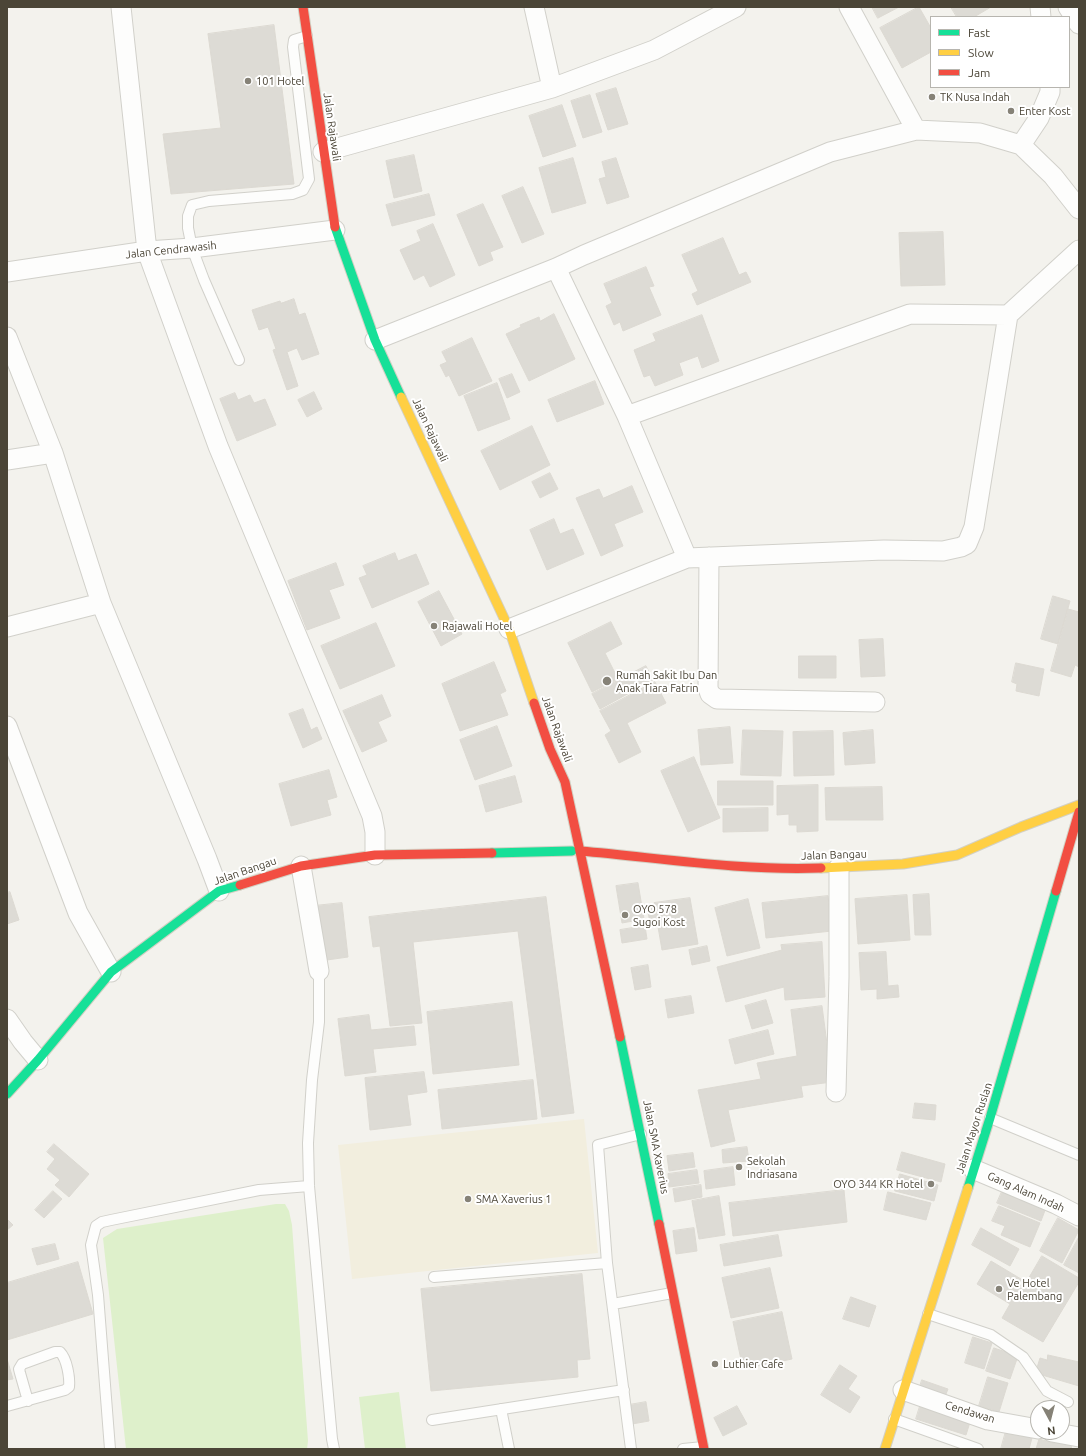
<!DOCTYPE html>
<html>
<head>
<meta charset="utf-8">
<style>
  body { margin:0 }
  #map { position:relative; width:1086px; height:1456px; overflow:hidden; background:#f3f2ed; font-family:Ubuntu,sans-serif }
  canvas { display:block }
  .frame { position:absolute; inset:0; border:8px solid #4b4537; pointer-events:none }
  .legend { position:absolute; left:930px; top:16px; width:140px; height:72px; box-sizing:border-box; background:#fff; border:1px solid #b7b5af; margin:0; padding:5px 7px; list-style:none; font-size:12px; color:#4b4537 }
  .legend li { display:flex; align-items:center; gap:8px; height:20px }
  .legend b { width:20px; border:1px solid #b7b5af }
  .north { position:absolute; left:1030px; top:1400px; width:40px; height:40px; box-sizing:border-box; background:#fff; border:1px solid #b7b5af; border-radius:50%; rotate:173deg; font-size:11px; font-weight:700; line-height:16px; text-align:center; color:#4b4537 }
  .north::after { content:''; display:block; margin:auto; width:14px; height:18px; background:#868277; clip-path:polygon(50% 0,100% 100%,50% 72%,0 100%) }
</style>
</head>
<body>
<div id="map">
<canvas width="1086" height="1456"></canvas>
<div class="frame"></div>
<ul class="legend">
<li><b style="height:5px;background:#16e098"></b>Fast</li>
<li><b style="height:5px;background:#ffcf43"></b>Slow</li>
<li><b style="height:5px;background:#f24e42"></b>Jam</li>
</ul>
<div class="north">N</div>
</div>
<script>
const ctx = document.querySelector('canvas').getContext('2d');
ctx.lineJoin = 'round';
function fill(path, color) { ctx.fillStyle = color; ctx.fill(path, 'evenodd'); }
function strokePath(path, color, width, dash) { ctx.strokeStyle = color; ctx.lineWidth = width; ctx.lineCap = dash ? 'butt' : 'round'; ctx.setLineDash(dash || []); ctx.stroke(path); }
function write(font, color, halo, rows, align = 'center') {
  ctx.font = font + ' Ubuntu,sans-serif'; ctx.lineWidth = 4; ctx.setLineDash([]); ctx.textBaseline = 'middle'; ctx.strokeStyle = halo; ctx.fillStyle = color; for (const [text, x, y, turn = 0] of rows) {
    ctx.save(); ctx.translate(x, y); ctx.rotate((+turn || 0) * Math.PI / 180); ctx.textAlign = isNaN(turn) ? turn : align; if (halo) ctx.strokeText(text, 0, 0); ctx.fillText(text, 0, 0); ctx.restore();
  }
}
const education = new Path2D(`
  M 584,1119 L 598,1253 L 352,1279 L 338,1145 Z`);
const green = new Path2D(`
  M 276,1204 L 285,1204 L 289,1211 L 292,1225 L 308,1441 L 307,1449 L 126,1449 L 103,1238 L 117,1229 Z
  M 399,1392 L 406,1449 L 365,1449 L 359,1397 Z`);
const building = new Path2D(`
  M 872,7 L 899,7 L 878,18 Z
  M 919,7 L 931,28 L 931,52 L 902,68 L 880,28 Z
  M 951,7 L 991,7 L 974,17 L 957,17 Z
  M 274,25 L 294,184 L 171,194 L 163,134 L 221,128 L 208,34 Z
  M 616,88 L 628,124 L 608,130 L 596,94 Z
  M 590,95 L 602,132 L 583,138 L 571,101 Z
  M 562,105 L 576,146 L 543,157 L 529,116 Z
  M 414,155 L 422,191 L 394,198 L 386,161 Z
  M 573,158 L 586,203 L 552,213 L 539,168 Z
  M 616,158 L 629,197 L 607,204 L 599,179 L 606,177 L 602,162 Z
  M 523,187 L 544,234 L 522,243 L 502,196 Z
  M 429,194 L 435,215 L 392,226 L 386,205 Z
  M 483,204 L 503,247 L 490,252 L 493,260 L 479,266 L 457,215 Z
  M 433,224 L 455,275 L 430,287 L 424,275 L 414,280 L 400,250 L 421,241 L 417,231 Z
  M 943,232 L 945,285 L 901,286 L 899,233 Z
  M 723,238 L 739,275 L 746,272 L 751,282 L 697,305 L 692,294 L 698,291 L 682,255 Z
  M 646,267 L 654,286 L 649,287 L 661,315 L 623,331 L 620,322 L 614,325 L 606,306 L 612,303 L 604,284 Z
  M 294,299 L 299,315 L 305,313 L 319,354 L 302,360 L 297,348 L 287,352 L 298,386 L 287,390 L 273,350 L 276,349 L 268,327 L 259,330 L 252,310 L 280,301 L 281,303 Z
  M 554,314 L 575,359 L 529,381 L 506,334 L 521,327 L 520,325 L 539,317 L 540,321 Z
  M 702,315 L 719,361 L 702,368 L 698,356 L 679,363 L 683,375 L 655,386 L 650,375 L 644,377 L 634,350 L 656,341 L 653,334 Z
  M 472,338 L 492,381 L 459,396 L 449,375 L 446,377 L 440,365 L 447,362 L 442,352 Z
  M 512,374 L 520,392 L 507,398 L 499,379 Z
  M 595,381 L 604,404 L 557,422 L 548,400 Z
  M 497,383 L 510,419 L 478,431 L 464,396 Z
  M 314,392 L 322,409 L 307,417 L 298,400 Z
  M 235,393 L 238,400 L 250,395 L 254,403 L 265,399 L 276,425 L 237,441 L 220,399 Z
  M 532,426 L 550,465 L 500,490 L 481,451 Z
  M 550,473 L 558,489 L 540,498 L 532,482 Z
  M 632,486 L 643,512 L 614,524 L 623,546 L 601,556 L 576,498 L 599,489 L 603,498 Z
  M 554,519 L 560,534 L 573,529 L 584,554 L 547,570 L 530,530 Z
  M 395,553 L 398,561 L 416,554 L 429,584 L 372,608 L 359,578 L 367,575 L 363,566 Z
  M 336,563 L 344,585 L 329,590 L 340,618 L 307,630 L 288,581 Z
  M 439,591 L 462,634 L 441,646 L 418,602 Z
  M 1053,596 L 1070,601 L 1058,644 L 1041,639 Z
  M 1068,609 L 1079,612 L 1079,667 L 1075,665 L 1071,677 L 1051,671 Z
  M 611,622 L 622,644 L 605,653 L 618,679 L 592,692 L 568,643 Z
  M 376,623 L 395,666 L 340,689 L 321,646 Z
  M 883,639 L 885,676 L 861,677 L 859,640 Z
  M 799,656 L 836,656 L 836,678 L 799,678 Z
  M 494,662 L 506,691 L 500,694 L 508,715 L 460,731 L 442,684 Z
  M 1016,663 L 1044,669 L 1039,696 L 1016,691 L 1017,684 L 1012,682 Z
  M 646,666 L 653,680 L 600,709 L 592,694 Z
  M 655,682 L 666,703 L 627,723 L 641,752 L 619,763 L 605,735 L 611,731 L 600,711 Z
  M 382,695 L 391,716 L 378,722 L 387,741 L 362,752 L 343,711 Z
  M 303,709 L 311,730 L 317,727 L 322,739 L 303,748 L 289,714 Z
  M 497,726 L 512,766 L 475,780 L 460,740 Z
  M 730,727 L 733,763 L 701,765 L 698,730 Z
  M 743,730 L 783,731 L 781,776 L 741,775 Z
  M 873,730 L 875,763 L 845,765 L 843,733 Z
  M 833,731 L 834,775 L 794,776 L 793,732 Z
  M 694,757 L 720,818 L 688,832 L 661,771 Z
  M 329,770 L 337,797 L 327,800 L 331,815 L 291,826 L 279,784 Z
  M 515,776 L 522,802 L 486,812 L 479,786 Z
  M 718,781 L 773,781 L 773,805 L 718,805 Z
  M 818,785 L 818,831 L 797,832 L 797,825 L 789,825 L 789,814 L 777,815 L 777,786 Z
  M 882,787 L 883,820 L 826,820 L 825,788 Z
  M 768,808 L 768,831 L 723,832 L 723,809 Z
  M 638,883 L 644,919 L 622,923 L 616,886 Z
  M 10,892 L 19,920 L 7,924 L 7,893 Z
  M 929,894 L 931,935 L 915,935 L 913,895 Z
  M 907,895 L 910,940 L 858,944 L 855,899 Z
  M 828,896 L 832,931 L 766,938 L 762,903 Z
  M 546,897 L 574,1113 L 542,1117 L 518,931 L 413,942 L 422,1023 L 390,1026 L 380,946 L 373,947 L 369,917 Z
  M 690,898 L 698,944 L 662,950 L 657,921 L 650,923 L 647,906 L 654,905 L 654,903 Z
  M 748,899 L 760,948 L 727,956 L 715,908 Z
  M 342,903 L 348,957 L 320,961 L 314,906 Z
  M 645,926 L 647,939 L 622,943 L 620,930 Z
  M 822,942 L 825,997 L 785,1000 L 784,987 L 726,1002 L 717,967 L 782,950 L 781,945 Z
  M 707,946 L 710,961 L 692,965 L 689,950 Z
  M 886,952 L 888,986 L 898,985 L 899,997 L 877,999 L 877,989 L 861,990 L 859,953 Z
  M 648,965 L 651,987 L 635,990 L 631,968 Z
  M 691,996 L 694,1013 L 668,1018 L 665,1000 Z
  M 766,1000 L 773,1023 L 752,1029 L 745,1006 Z
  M 512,1002 L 519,1065 L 433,1074 L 427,1012 Z
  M 822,1006 L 832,1082 L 801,1086 L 803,1097 L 728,1110 L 735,1141 L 711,1147 L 698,1090 L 761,1079 L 757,1063 L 797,1056 L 791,1010 Z
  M 369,1015 L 371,1030 L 414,1026 L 416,1045 L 373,1049 L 376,1072 L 345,1076 L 338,1019 Z
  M 768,1030 L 774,1054 L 735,1064 L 729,1040 Z
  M 424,1072 L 427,1092 L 407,1095 L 411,1125 L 370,1130 L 365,1078 Z
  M 533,1080 L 537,1119 L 442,1129 L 438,1090 Z
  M 915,1103 L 936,1105 L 935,1120 L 913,1118 Z
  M 54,1144 L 89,1174 L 69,1197 L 55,1185 L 60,1180 L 47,1169 L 55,1159 L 47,1152 Z
  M 747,1147 L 749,1161 L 723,1163 L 722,1150 Z
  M 902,1152 L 945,1164 L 941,1182 L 897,1170 Z
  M 693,1153 L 695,1167 L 669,1171 L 667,1156 Z
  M 733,1167 L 735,1185 L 706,1189 L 704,1171 Z
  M 697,1170 L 699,1183 L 669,1187 L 668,1174 Z
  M 900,1174 L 938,1185 L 934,1201 L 895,1191 Z
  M 701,1185 L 702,1197 L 675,1202 L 673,1189 Z
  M 1004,1187 L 1047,1205 L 1041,1221 L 997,1203 Z
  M 844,1190 L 847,1222 L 733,1236 L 729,1203 Z
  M 53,1191 L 62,1199 L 44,1218 L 35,1210 Z
  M 888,1192 L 931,1203 L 926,1220 L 884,1210 Z
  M 719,1196 L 725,1235 L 699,1239 L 692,1201 Z
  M 999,1206 L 1040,1223 L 1030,1247 L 1001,1235 L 1005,1226 L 992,1221 Z
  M 1058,1218 L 1079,1230 L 1062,1263 L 1040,1251 Z
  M 7,1219 L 13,1225 L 7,1230 Z
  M 694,1228 L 697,1251 L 676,1254 L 673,1231 Z
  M 981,1228 L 1019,1249 L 1010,1266 L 972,1245 Z
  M 778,1235 L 782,1256 L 724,1266 L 720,1245 Z
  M 1079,1237 L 1079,1273 L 1064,1265 Z
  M 55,1244 L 59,1259 L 37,1265 L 32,1249 Z
  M 1042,1256 L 1079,1278 L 1079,1282 L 1043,1342 L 1002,1318 L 1010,1304 L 977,1284 L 991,1261 L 1026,1282 Z
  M 78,1262 L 93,1314 L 7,1340 L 7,1283 Z
  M 770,1268 L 779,1308 L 731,1318 L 722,1278 Z
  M 582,1274 L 590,1359 L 577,1360 L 578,1377 L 431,1391 L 421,1289 Z
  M 851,1297 L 876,1306 L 869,1327 L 843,1319 Z
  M 782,1312 L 792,1359 L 743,1369 L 733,1322 Z
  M 973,1337 L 992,1343 L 984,1369 L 965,1363 Z
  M 994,1348 L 1018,1356 L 1010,1379 L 986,1371 Z
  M 1048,1355 L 1079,1362 L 1079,1386 L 1042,1375 L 1043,1373 L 1036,1371 L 1040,1358 L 1047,1360 Z
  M 7,1359 L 13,1379 L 7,1380 Z
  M 840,1365 L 857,1376 L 848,1389 L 860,1397 L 850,1413 L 821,1395 Z
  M 988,1377 L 1008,1383 L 999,1412 L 979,1406 Z
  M 922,1380 L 948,1389 L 944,1399 L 919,1390 Z
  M 646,1402 L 649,1421 L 632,1424 L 629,1405 Z
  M 921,1403 L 971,1419 L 966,1435 L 916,1419 Z
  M 737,1406 L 747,1424 L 723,1436 L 714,1418 Z
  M 1006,1431 L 1032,1438 L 1029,1449 L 1001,1449 Z
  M 1056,1437 L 1073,1441 L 1071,1449 L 1036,1449 L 1039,1439 L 1054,1443 Z`);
const lane = new Path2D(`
  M 239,360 L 204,280 L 192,248 L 188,228 L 188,216 L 192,205 L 209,201 L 292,194 L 303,190 L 309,179 L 293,47 L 294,40 L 307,36
  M 319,971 L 319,1022 L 312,1080 L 308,1143 L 309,1186 L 332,1439 L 334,1449
  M 990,1118 L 1079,1155
  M 434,1277 L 607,1263
  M 613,1304 L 672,1293
  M 928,1314 L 991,1335 L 1023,1357 L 1047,1391 L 1068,1402
  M 7,1406 L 65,1390 L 69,1387 C 70,1378 67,1359 60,1352 L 55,1352 L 22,1364 L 19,1369 L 20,1373 L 28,1401
  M 501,1409 L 509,1449
  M 894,1419 L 978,1449
  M 432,1420 L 624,1390
  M 110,1449 L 98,1295 L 91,1245 L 96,1226 L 102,1222 L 111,1220 L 259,1190 L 309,1186
  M 631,1449 L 607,1263 L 598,1145 L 641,1134
  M 683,1449 L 703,1447`);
const street = new Path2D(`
  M 121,7 L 147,251 L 218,446 L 372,816 L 375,832 L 375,855
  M 534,7 L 552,88
  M 849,7 L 916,130
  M 1040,7 L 1041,17
  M 1068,7 L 1079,24
  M 1021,145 L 1039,118 L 1050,92 L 1050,87
  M 323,152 L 552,88 L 654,50 L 736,7
  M 556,268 L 627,416 L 910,314 L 1008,315 L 1079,250
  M 7,272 L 147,251 L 192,248 L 335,230
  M 7,337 L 53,453 L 101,603 L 207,859 L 219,891
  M 375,340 L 556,268 L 584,255 L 830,152 L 916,130 L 980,133 L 1021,145 L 1053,176 L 1079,209
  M 627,416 L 687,558
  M 7,460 L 53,453
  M 709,557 L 708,688 L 710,694 L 717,699 L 875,702
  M 7,627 L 101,603
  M 509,629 L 687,558 L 884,550 L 943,551 L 961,547 L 967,544 L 974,527 L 1008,315
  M 7,726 L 78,913 L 111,972
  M 301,866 L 319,971
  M 7,1019 L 23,1042 L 38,1060
  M 836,1092 L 839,977 L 839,867
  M 973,1169 L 1056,1204 L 1079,1216
  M 903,1390 L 988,1420 L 1038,1429
  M 1052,1432 L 1079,1437`);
const fast = new Path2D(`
  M 335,227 L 375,340 L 401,397
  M 492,853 L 572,851
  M 620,1037 L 659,1224
  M 7,1094 L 38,1060 L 111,972 L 219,891 L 240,885
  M 968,1188 L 990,1118 L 1056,891`);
const slow = new Path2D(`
  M 401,397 L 509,629 L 534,703
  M 821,868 L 903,864 L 957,855 L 1021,827 L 1079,805
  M 885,1449 L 968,1188`);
const jam = new Path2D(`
  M 303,7 L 335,227
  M 534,703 L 550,749 L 565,782 L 620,1037
  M 581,851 C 661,858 741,871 821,868
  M 240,885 L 301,866 L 375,855 L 492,853
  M 1056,891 L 1079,812
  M 659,1224 L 704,1449`);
const markers = [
  [248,81,4,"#868277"],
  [932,97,4,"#868277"],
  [1011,111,4,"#868277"],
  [434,626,4,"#868277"],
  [607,681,5,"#868277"],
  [625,915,4,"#868277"],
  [739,1167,4,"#868277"],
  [931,1184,4,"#868277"],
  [468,1199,4,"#868277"],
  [999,1289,4,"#868277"],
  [715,1364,4,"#868277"]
];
const poiNames = [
  ["101 Hotel",256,81],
  ["TK Nusa Indah",940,97],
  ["Enter Kost",1019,111],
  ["Rajawali Hotel",442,626],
  ["Rumah Sakit Ibu Dan",616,675],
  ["Anak Tiara Fatrin",616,688],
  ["OYO 578",633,909],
  ["Sugoi Kost",633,922],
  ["Sekolah",747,1161],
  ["Indriasana",747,1174],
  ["OYO 344 KR Hotel",923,1184,"right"],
  ["SMA Xaverius 1",476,1199],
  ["Ve Hotel",1007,1283],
  ["Palembang",1007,1296],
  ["Luthier Cafe",723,1364]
];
const streetNames = [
  ["Jalan Rajawali",332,127,82],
  ["Jalan Cendrawasih",171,250,-6],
  ["Jalan Rajawali",430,430,65],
  ["Jalan Rajawali",557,729,70],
  ["Jalan Bangau",834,855,-2],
  ["Jalan Bangau",245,871,-19],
  ["Jalan Mayor Ruslan",974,1128,-72],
  ["Jalan SMA Xaverius",656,1147,79],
  ["Gang Alam Indah",1026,1192,24],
  ["Cendawan",970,1412,17]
];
fill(education, '#f2eede');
fill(green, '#def0cb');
fill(building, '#dddbd5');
strokePath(building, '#dcd9d2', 1);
strokePath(lane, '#d1d0ca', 12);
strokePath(street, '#d1d0ca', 21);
strokePath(fast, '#d3d0c3', 11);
strokePath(slow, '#d3d0c3', 11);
strokePath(jam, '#d3d0c3', 11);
strokePath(lane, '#fdfdfc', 10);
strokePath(street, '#fdfdfc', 19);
strokePath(fast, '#16e098', 9);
strokePath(slow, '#ffcf43', 9);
strokePath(jam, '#f24e42', 9);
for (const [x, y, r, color] of markers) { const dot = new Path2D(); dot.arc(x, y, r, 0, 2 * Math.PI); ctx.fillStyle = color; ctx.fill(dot); strokePath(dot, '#fff', 1.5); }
write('11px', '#4b4537', '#fff', poiNames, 'left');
write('11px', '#4b4537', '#fff', streetNames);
</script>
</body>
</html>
